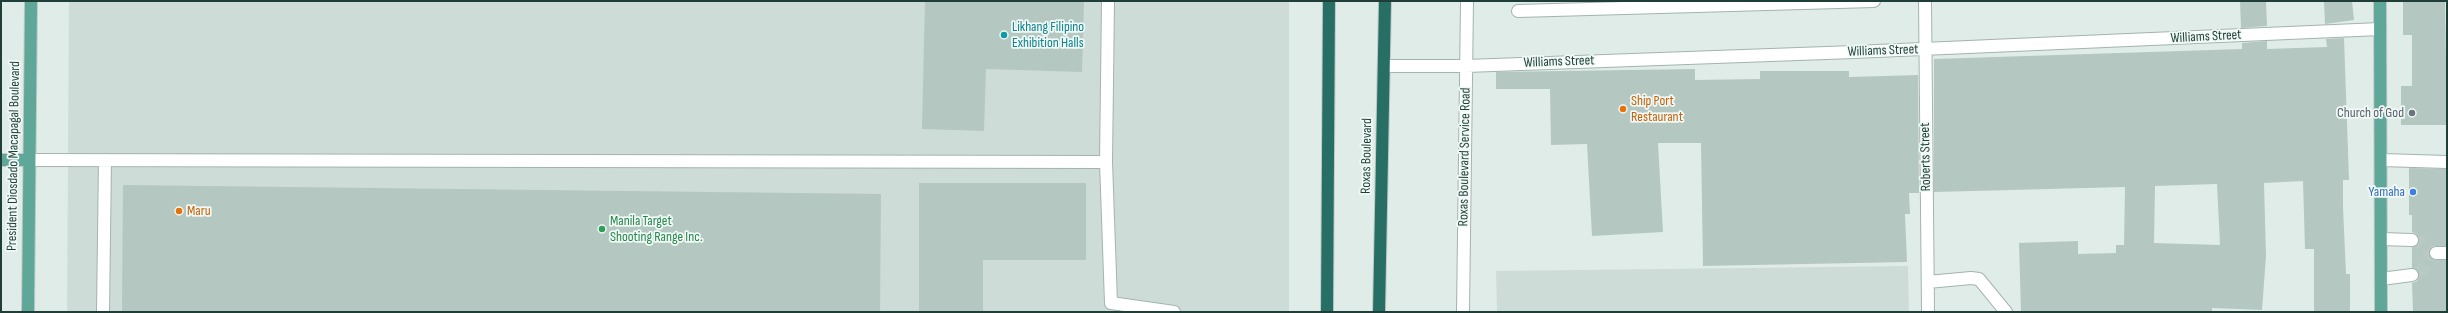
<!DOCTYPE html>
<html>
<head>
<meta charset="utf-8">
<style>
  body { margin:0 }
  #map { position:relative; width:2448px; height:313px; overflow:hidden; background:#e0ece8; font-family:"Sofia Sans Condensed",sans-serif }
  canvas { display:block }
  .frame { position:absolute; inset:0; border:2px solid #1f3e38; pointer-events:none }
</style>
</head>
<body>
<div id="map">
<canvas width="2448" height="313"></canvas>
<div class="frame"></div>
</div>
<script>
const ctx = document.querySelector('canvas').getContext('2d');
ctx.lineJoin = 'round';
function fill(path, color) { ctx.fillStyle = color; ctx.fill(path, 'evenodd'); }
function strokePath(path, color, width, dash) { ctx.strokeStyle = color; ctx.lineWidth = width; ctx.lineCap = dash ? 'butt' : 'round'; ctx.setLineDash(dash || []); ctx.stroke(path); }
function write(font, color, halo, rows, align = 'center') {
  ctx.font = font + ' "Sofia Sans Condensed",sans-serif'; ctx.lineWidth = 3.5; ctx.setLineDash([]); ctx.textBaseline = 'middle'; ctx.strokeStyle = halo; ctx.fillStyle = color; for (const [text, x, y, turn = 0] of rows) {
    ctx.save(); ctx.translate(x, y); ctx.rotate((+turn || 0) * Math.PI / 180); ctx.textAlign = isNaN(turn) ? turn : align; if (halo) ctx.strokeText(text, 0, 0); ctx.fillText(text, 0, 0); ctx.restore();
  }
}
const built = new Path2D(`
  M 69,1 L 1289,1 L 1289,312 L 67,312 Z
  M 1908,266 L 1909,312 L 1497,312 L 1496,271 Z`);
const building = new Path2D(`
  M 925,1 L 1084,1 L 1082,72 L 986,69 L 984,131 L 922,129 Z
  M 2240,1 L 2266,1 L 2267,26 L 2241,28 Z
  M 2324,1 L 2352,1 L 2354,20 L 2325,24 Z
  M 2403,1 L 2445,1 L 2447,125 L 2401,125 L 2401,86 L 2412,86 L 2412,35 L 2403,35 Z
  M 2344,38 L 2349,180 L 2343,180 L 2343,207 L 2346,274 L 2350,274 L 2350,312 L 2314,312 L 2314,249 L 2305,249 L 2303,181 L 2264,183 L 2266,256 L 2262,310 L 2212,308 L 2212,312 L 2021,312 L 2019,243 L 2078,241 L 2078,254 L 2116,253 L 2116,245 L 2124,245 L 2125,187 L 1934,192 L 1934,59 L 2242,49 L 2242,43 L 2267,41 L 2267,49 L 2327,47 L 2326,39 ZM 2217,184 L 2220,245 L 2154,243 L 2155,186 Z
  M 1695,69 L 1695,80 L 1760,79 L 1760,71 L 1849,71 L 1849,77 L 1918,75 L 1919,193 L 1909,193 L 1910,214 L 1905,214 L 1907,262 L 1703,266 L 1701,143 L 1658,143 L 1663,232 L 1592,236 L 1587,144 L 1551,145 L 1550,89 L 1496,89 L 1496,72 Z
  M 2409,168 L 2447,169 L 2447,246 L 2433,246 L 2429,253 L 2433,260 L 2447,260 L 2447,312 L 2413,312 L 2412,283 L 2417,281 L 2419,274 L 2418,270 L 2412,268 L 2412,247 L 2418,244 L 2419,240 L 2416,234 L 2412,232 L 2412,215 L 2409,215 Z
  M 919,183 L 1086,183 L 1086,260 L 983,260 L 983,312 L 919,312 Z
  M 123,185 L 881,194 L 880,312 L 122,312 Z`);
const minorTunnel = new Path2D(`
  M 2412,240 L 2421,243 L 2430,254 L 2424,268 L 2412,275`);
const minor = new Path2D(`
  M 1108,1 L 1106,162 L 1111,303 L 1174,312
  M 1925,1 L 1928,312
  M 1518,11 L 1874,1
  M 1384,66 L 1466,66 L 1854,52 L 2380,29
  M 29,160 L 1106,162
  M 2381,160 L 2447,162
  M 2381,239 L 2412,240
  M 2436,253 L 2447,253
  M 2381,279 L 2412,275
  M 1928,282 L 1971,278 L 1979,279 L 2006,312
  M 103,312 L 105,160
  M 1463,312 L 1467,1`);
const major = new Path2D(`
  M 2380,1 L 2381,312
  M 1,160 L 29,160
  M 28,312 L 31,1`);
const highway = new Path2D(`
  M 1327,312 L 1329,1
  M 1379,312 L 1385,1`);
const markers = [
  [1004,35,4,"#0f9aa8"],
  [1623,109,4,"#e8710a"],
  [2412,113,4,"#6b7280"],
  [2413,192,4,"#3f7fe0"],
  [179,211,4,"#e8710a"],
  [602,229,4,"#2e9e5b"]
];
const cultureNames = [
  ["Likhang Filipino",1012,27],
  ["Exhibition Halls",1012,43]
];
const streetNames = [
  ["Williams Street",2206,37,-3],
  ["Williams Street",1883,51,-2],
  ["Williams Street",1559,62,-2],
  ["President Diosdado Macapagal Boulevard",14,156,-89],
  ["Roxas Boulevard",1367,156,-89],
  ["Roxas Boulevard Service Road",1465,157,-89],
  ["Roberts Street",1926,157,-91]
];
const foodNames = [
  ["Ship Port",1631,101],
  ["Restaurant",1631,117],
  ["Maru",187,211]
];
const worshipNames = [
  ["Church of God",2404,113]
];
const shopNames = [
  ["Yamaha",2405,192]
];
const leisureNames = [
  ["Manila Target",610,221],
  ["Shooting Range Inc.",610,237]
];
fill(built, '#cedcd7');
fill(building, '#b5c7c1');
strokePath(minorTunnel, '#b9c9c5', 12, [12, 6]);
strokePath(minor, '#a2b4b0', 14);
strokePath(major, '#c0c9c7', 14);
strokePath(highway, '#c0c9c7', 14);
strokePath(minor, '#fff', 12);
strokePath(major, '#5fa799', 12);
strokePath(highway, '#276e64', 12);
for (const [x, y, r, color] of markers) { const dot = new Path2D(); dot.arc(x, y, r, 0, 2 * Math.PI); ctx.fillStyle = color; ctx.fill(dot); strokePath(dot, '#f0f9f5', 1.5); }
write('14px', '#0d838f', '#f0f9f5', cultureNames, 'left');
write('14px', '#1f3e38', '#f0f9f5', streetNames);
write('14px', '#c56008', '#f0f9f5', foodNames, 'left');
write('14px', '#5b616d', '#f0f9f5', worshipNames, 'right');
write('14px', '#366cbe', '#f0f9f5', shopNames, 'right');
write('14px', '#27864d', '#f0f9f5', leisureNames, 'left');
</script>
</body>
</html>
